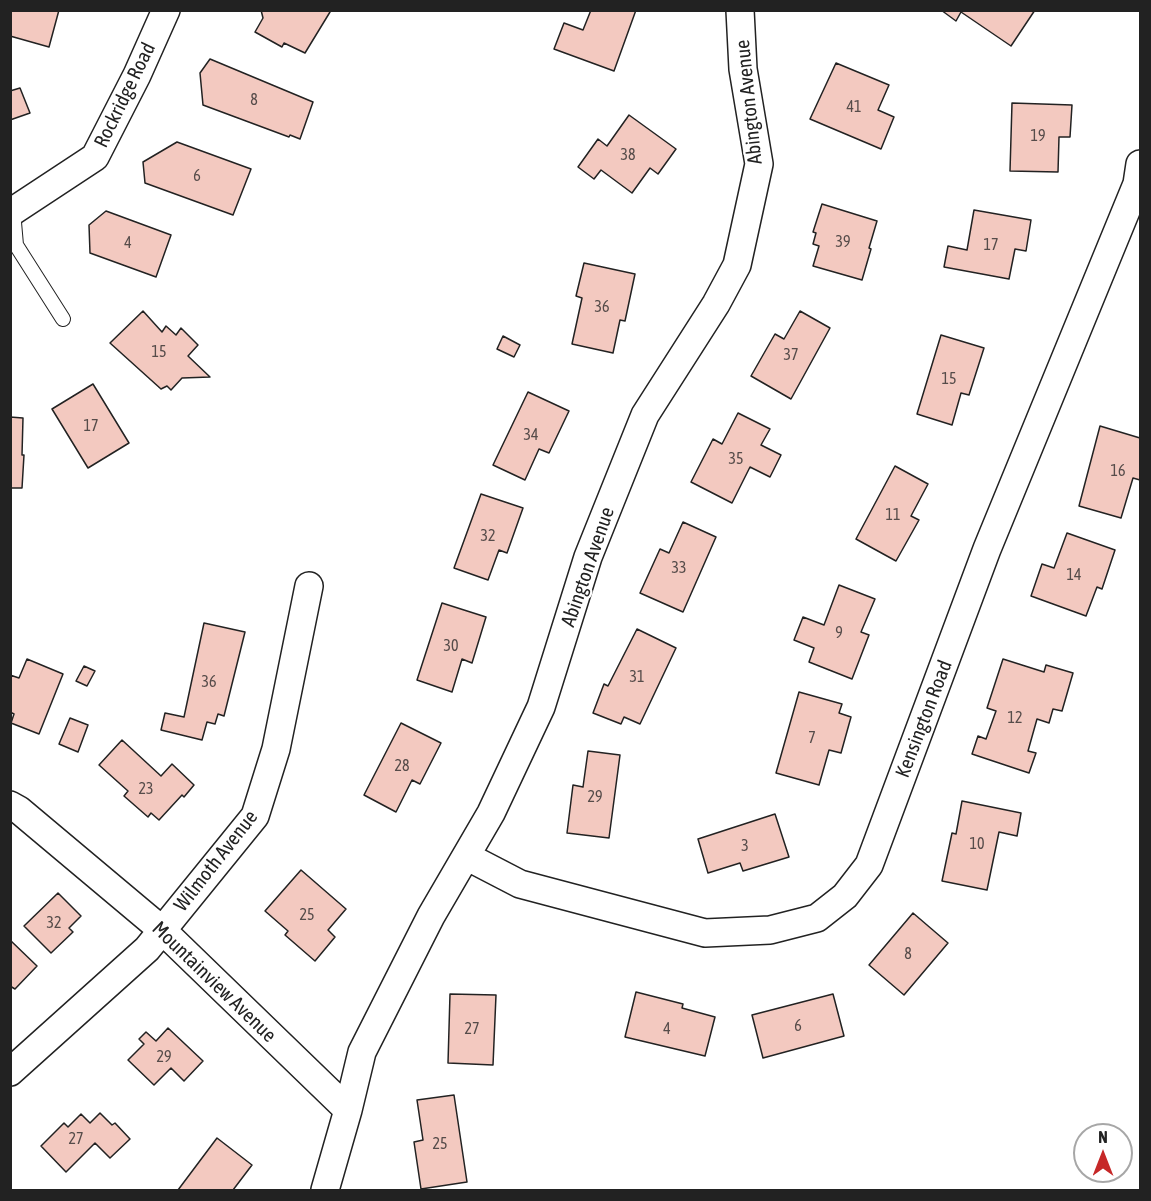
<!DOCTYPE html>
<html>
<head>
<meta charset="utf-8">
<style>
  body { margin:0 }
  #map { position:relative; width:1151px; height:1201px; overflow:hidden; background:#fff; font-family:"Asap Condensed",sans-serif }
  canvas { display:block }
  .frame { position:absolute; inset:0; border:12px solid #222; pointer-events:none }
  .north { position:absolute; left:1073px; top:1123px; width:60px; height:60px; box-sizing:border-box; background:#fff; border:2px solid #a7a7a7; border-radius:50%; rotate:0deg; font-size:16px; font-weight:700; line-height:24px; text-align:center; color:#222 }
  .north::after { content:''; display:block; margin:auto; width:21px; height:27px; background:#c62828; clip-path:polygon(50% 0,100% 100%,50% 72%,0 100%) }
</style>
</head>
<body>
<div id="map">
<canvas width="1151" height="1201"></canvas>
<div class="frame"></div>
<div class="north">N</div>
</div>
<script>
const ctx = document.querySelector('canvas').getContext('2d');
ctx.lineJoin = 'round';
function fill(path, color) { ctx.fillStyle = color; ctx.fill(path, 'evenodd'); }
function strokePath(path, color, width, dash) { ctx.strokeStyle = color; ctx.lineWidth = width; ctx.lineCap = dash ? 'butt' : 'round'; ctx.setLineDash(dash || []); ctx.stroke(path); }
function write(font, color, halo, rows, align = 'center') {
  ctx.font = font + ' "Asap Condensed",sans-serif'; ctx.lineWidth = 4.5; ctx.setLineDash([]); ctx.textBaseline = 'middle'; ctx.strokeStyle = halo; ctx.fillStyle = color; for (const [text, x, y, turn = 0] of rows) {
    ctx.save(); ctx.translate(x, y); ctx.rotate((+turn || 0) * Math.PI / 180); ctx.textAlign = isNaN(turn) ? turn : align; if (halo) ctx.strokeText(text, 0, 0); ctx.fillText(text, 0, 0); ctx.restore();
  }
}
const building = new Path2D(`
  M 10,10 L 59,10 L 49,47 L 10,36 Z
  M 261,10 L 327,10 L 330,12 L 305,53 L 284,43 L 282,47 L 255,32 L 263,18 Z
  M 591,10 L 636,10 L 614,71 L 554,49 L 564,23 L 583,30 Z
  M 941,10 L 1035,10 L 1011,46 L 961,12 L 956,21 Z
  M 210,59 L 313,102 L 300,139 L 290,135 L 289,137 L 203,105 L 200,73 Z
  M 836,63 L 889,85 L 878,110 L 894,117 L 881,149 L 810,119 Z
  M 20,88 L 30,113 L 10,120 L 10,91 Z
  M 1012,103 L 1072,105 L 1070,137 L 1059,137 L 1058,172 L 1010,171 Z
  M 629,115 L 676,149 L 658,174 L 650,168 L 632,193 L 601,170 L 594,179 L 578,167 L 598,139 L 607,146 Z
  M 177,142 L 251,169 L 233,215 L 145,183 L 143,162 Z
  M 822,204 L 877,221 L 869,248 L 871,249 L 862,280 L 813,266 L 819,246 L 813,244 L 816,233 L 813,232 Z
  M 974,210 L 1031,220 L 1026,251 L 1015,249 L 1009,279 L 944,267 L 948,246 L 967,250 Z
  M 106,211 L 171,235 L 156,277 L 90,253 L 89,225 Z
  M 584,263 L 635,274 L 625,321 L 620,320 L 613,353 L 572,344 L 582,298 L 576,296 Z
  M 143,311 L 162,332 L 166,326 L 176,335 L 181,328 L 198,345 L 188,356 L 210,377 L 182,378 L 171,390 L 167,386 L 161,389 L 110,343 Z
  M 800,311 L 830,328 L 791,399 L 751,376 L 775,334 L 784,339 Z
  M 941,335 L 984,348 L 969,395 L 961,393 L 952,425 L 917,414 Z
  M 503,336 L 520,345 L 514,357 L 497,349 Z
  M 93,384 L 129,443 L 88,468 L 52,409 Z
  M 528,392 L 569,411 L 549,453 L 539,449 L 525,480 L 493,465 Z
  M 738,413 L 770,429 L 761,445 L 781,455 L 770,477 L 750,467 L 732,503 L 691,482 L 713,439 L 722,444 Z
  M 10,417 L 23,418 L 22,455 L 24,455 L 22,488 L 10,488 Z
  M 1100,426 L 1140,438 L 1140,480 L 1133,478 L 1121,518 L 1079,506 Z
  M 895,466 L 928,484 L 911,516 L 919,520 L 896,561 L 856,539 Z
  M 481,494 L 523,508 L 507,553 L 499,550 L 488,580 L 454,568 Z
  M 683,522 L 716,537 L 683,612 L 640,593 L 660,549 L 669,553 Z
  M 1067,533 L 1115,550 L 1102,589 L 1097,587 L 1086,616 L 1031,596 L 1042,564 L 1054,568 Z
  M 839,585 L 875,599 L 861,632 L 869,635 L 852,679 L 809,662 L 814,648 L 794,640 L 803,617 L 824,625 Z
  M 442,603 L 486,617 L 472,663 L 462,659 L 452,692 L 417,680 Z
  M 204,623 L 245,632 L 224,716 L 218,714 L 215,724 L 207,722 L 202,740 L 161,730 L 165,713 L 184,717 Z
  M 637,629 L 676,648 L 640,724 L 624,717 L 621,724 L 593,713 L 604,684 L 608,686 Z
  M 27,659 L 63,674 L 39,734 L 11,723 L 14,714 L 10,712 L 10,675 L 19,678 Z
  M 1003,659 L 1044,672 L 1046,665 L 1073,673 L 1062,711 L 1053,709 L 1049,723 L 1037,719 L 1028,751 L 1036,753 L 1029,773 L 972,754 L 978,736 L 986,739 L 996,711 L 987,708 Z
  M 84,666 L 95,671 L 87,686 L 76,681 Z
  M 799,692 L 842,704 L 839,713 L 851,717 L 841,753 L 829,750 L 819,785 L 776,773 Z
  M 70,718 L 88,725 L 78,752 L 59,744 Z
  M 401,723 L 441,743 L 420,784 L 412,780 L 396,812 L 364,795 Z
  M 122,740 L 161,776 L 172,764 L 194,785 L 184,797 L 182,795 L 159,820 L 151,813 L 148,817 L 124,796 L 128,791 L 99,765 Z
  M 588,751 L 620,755 L 609,838 L 567,833 L 573,785 L 583,787 Z
  M 962,801 L 1021,813 L 1017,836 L 999,832 L 987,890 L 942,881 L 952,833 L 956,834 Z
  M 775,814 L 789,857 L 743,871 L 740,863 L 708,873 L 698,839 Z
  M 301,870 L 346,909 L 328,930 L 335,937 L 315,961 L 285,935 L 288,931 L 265,911 Z
  M 58,893 L 81,916 L 69,928 L 73,932 L 51,953 L 24,926 Z
  M 913,913 L 948,943 L 904,995 L 869,965 Z
  M 10,940 L 37,966 L 15,989 L 10,986 Z
  M 636,992 L 683,1004 L 682,1008 L 715,1017 L 705,1056 L 625,1037 Z
  M 450,994 L 496,995 L 493,1065 L 448,1063 Z
  M 833,994 L 844,1036 L 763,1058 L 752,1015 Z
  M 168,1028 L 203,1061 L 184,1081 L 171,1068 L 154,1085 L 128,1060 L 144,1044 L 139,1039 L 146,1032 L 156,1041 Z
  M 454,1095 L 467,1182 L 421,1189 L 414,1142 L 423,1140 L 417,1100 Z
  M 100,1113 L 112,1125 L 115,1123 L 130,1139 L 110,1158 L 95,1143 L 66,1172 L 41,1146 L 64,1123 L 68,1127 L 81,1114 L 90,1123 Z
  M 217,1138 L 252,1165 L 233,1190 L 178,1190 Z`);
const lane = new Path2D(`
  M 13,211 L 16,245 L 63,319`);
const street = new Path2D(`
  M 10,210 L 13,211 L 95,157 L 137,75 L 166,10
  M 10,805 L 19,810 L 162,930 L 348,1110
  M 466,856 L 520,884 L 705,933 L 770,930 L 817,918 L 845,896 L 869,865 L 987,549 L 1137,184 L 1140,164
  M 10,1072 L 147,949 L 255,816 L 276,749 L 309,586
  M 325,1190 L 348,1110 L 362,1052 L 431,916 L 491,813 L 541,707 L 588,557 L 645,415 L 716,304 L 737,265 L 759,164 L 743,69 L 740,10`);
const numberNames = [
  ["8",254,100],
  ["41",854,107],
  ["19",1038,136],
  ["38",628,155],
  ["6",197,176],
  ["39",843,242],
  ["4",128,243],
  ["17",991,245],
  ["36",602,307],
  ["15",159,352],
  ["37",791,355],
  ["15",949,379],
  ["17",91,426],
  ["34",531,435],
  ["35",736,459],
  ["16",1118,471],
  ["11",893,515],
  ["32",488,536],
  ["33",679,568],
  ["14",1074,575],
  ["9",839,633],
  ["30",451,646],
  ["31",637,677],
  ["36",209,682],
  ["12",1015,718],
  ["7",812,738],
  ["28",402,766],
  ["23",146,789],
  ["29",595,797],
  ["10",977,844],
  ["3",745,846],
  ["25",307,915],
  ["32",54,923],
  ["8",908,954],
  ["6",798,1026],
  ["27",472,1029],
  ["4",667,1029],
  ["29",164,1057],
  ["27",76,1139],
  ["25",440,1144]
];
const streetNames = [
  ["Rockridge Road",125,95,-64],
  ["Abington Avenue",749,102,-96],
  ["Abington Avenue",588,567,-71],
  ["Kensington Road",924,719,-69],
  ["Wilmoth Avenue",216,861,-52],
  ["Mountainview Avenue",214,982,44]
];
fill(building, '#f3c9c0');
strokePath(building, '#222', 1.5);
strokePath(lane, '#222', 16);
strokePath(street, '#222', 30);
strokePath(lane, '#fff', 14);
strokePath(street, '#fff', 27);
write('16px', '#564c4a', null, numberNames);
write('20px', '#222', '#fff', streetNames);
</script>
</body>
</html>
